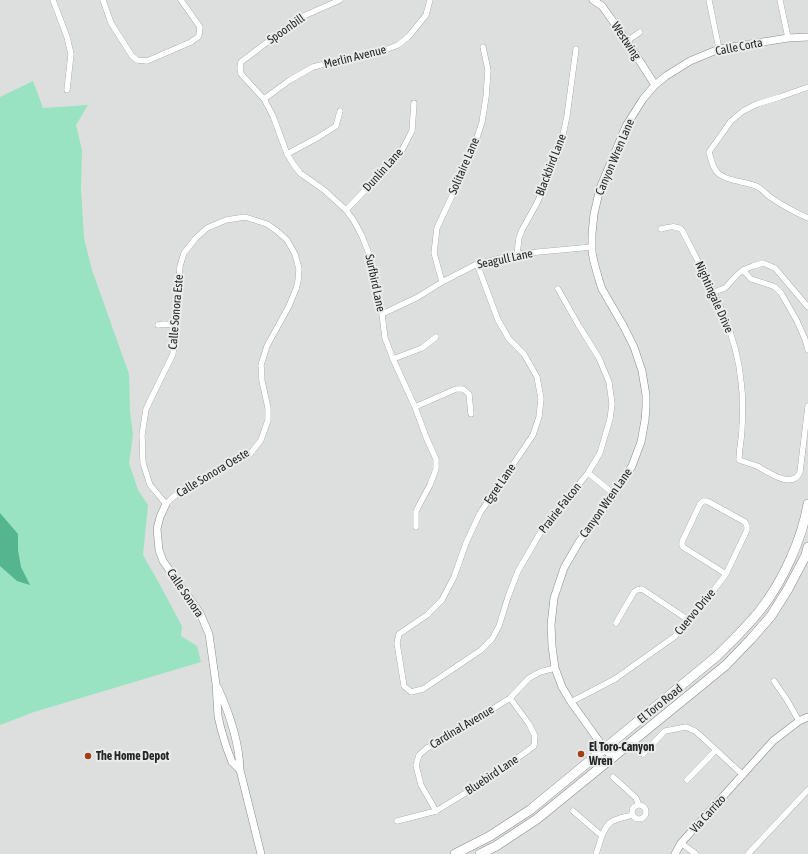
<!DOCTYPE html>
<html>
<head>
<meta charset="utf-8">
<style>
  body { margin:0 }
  canvas { display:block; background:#dcdfde }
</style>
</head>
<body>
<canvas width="808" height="854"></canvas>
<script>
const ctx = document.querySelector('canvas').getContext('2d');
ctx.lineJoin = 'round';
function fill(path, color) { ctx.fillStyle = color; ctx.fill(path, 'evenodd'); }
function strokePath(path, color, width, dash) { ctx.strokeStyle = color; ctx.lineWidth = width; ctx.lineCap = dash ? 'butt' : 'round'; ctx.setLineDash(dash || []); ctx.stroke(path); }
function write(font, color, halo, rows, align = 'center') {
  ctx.font = font + ' "Asap Condensed",sans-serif'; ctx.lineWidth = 4; ctx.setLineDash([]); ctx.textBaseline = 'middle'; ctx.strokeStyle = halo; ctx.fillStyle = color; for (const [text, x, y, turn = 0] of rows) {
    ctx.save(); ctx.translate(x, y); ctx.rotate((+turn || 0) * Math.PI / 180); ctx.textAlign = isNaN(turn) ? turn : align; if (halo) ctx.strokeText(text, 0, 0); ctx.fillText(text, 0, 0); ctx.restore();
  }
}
const green = new Path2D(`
  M 33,81 L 39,97 L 43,108 L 88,105 L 76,125 L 82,150 L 81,188 L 84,238 L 92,270 L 129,374 L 130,411 L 133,435 L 129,463 L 138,490 L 148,505 L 143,555 L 159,583 L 182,626 L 181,636 L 197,646 L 201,662 L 34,712 L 0,725 L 0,97 Z`);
const water = new Path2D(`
  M 0,513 L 18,534 L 18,550 L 21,567 L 30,585 L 17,581 L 0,566 Z`);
const minor = new Path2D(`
  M 53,0 L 67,37 L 71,54 L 67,90
  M 103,0 L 111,23 L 132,56 L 137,60 L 147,61 L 191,42 L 199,36 L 200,27 L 181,0
  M 340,0 L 299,18 L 241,62 L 240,68 L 241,74 L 264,99 L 273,116 L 287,154 L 294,165 L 300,173 L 324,190 L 346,210 L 354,221 L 362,236 L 369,254 L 382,314 L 385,338 L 393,359 L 415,407 L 426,437 L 436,459 L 436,469 L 430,485 L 416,511 L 416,527
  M 709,0 L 719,49
  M 780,0 L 788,38
  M 627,41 L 640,32
  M 808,87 L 780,97 L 757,104 L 743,111 L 731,121 L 709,152 C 711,159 712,166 717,172 C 726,182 747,181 758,187 C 762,189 766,194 770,197 C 782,205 794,212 808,218
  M 264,99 L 290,80 L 313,67 L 340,60 L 385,50 L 398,45 L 409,36 L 426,15 L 430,0
  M 287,154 L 317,138 L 336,126 L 340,111
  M 346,210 L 400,154 L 412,131 L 414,103
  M 245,217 L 267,224 L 277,231 L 287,240 L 295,254 L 299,269 L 298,281 L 296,289 L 289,306 L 267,346 L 261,365 L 262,381 L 268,408 L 268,420 L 261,440 L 250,454 L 223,469 L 187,486 L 172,498 L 166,504 L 150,485 L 143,463 L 142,435 L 146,409 L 173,354 L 180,266 L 184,253 L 196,238 L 207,228 L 226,220 Z
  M 661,229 C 668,227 676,225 682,230 C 706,278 736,326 741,381 C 743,396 743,412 742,427 C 742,438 739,449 739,460 C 745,462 751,464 757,466 C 768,472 793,490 800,472 L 808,406
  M 517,254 L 519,238 L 522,230 L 537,203 L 558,154 L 563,135 L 567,116 L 576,49
  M 477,264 L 498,320 L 509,339 L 524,354 L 537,377 L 541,399 L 539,417 L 533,435 L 480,513 L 466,543 L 454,577 L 442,600 L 427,615 L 399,634 L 397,643 L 404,686 L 411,692 L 423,689 L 481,650 L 492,639 L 499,626 L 508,597 L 518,571 L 543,528 L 588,473 L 600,453 L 610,419 L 612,404 L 609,382 L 599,358 L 579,326 L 558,289
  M 743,270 L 751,279 L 770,285 L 775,287 L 781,293 L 797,321 L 805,339 L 808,350
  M 442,282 L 434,253 L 437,228 L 472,153 L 482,122 L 486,97 L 488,70 L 483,47
  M 714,292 L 725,288 L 737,275 L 743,270 L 753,266 L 763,263 L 775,268 L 808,307
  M 382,314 L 418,297 L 442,282 L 477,264 L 517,254 L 592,247
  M 158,325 L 164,324 L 175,325
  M 393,359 L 422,348 L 436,337
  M 415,407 L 456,389 L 463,389 L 469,394 L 471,414
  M 588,473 L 614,494
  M 616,623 L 634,592 L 637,590 L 642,589 L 690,621
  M 774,681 L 787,700 L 799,721
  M 571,702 L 615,679 L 674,637 L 690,621 L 726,574 L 747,530 L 747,526 L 745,522 L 707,501 L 703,501 L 700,504 L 682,542 L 682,545 L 683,547 L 726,574
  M 643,754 L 665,731 L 686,727 L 695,731 L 703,738 L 743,775
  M 613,777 L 636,798 L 639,805
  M 687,780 L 716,750
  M632 812a7 7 0 1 1 14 0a7 7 0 1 1-14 0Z
  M 436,811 L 421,785 L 416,765 L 419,755 L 427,748 L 447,738 L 510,698 L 529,678 L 540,672 L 555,668
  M 573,811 L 602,836
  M 397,821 L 436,811 L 490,778 L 534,746 L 535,736 L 529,724 L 510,698
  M 681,843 L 696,854
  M 596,854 C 600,844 602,829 611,822 C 617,818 626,817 632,815
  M 748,854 L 808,790`);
const tertiary = new Path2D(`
  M 593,0 L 602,6 L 627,41 L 655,85
  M 166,504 L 160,517 L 157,529 L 159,550 L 163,561 L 200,613 L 209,634 L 216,684 L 218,716 L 221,729 L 226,746 L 232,762 L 240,770
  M 218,688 C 230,715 239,741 240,770 L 261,854
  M 613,758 L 604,748 L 571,702 L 562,687 L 555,668 L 552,646 L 551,625 L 554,598 L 564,568 L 579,542 L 614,494 L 632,466 L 641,442 L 645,420 L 646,407 L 646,395 L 642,371 L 634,347 L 624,327 L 602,289 L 599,280 L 594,262 L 592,252 L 592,234 L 594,214 L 600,188 L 626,126 L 643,99 L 655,85 L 666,76 L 690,61 L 719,49 L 788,38 L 808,37
  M 675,854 L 681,843 L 773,741 L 799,721 L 808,717`);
const primary = new Path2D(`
  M 455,854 L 490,836 L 530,810 L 717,656 C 732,641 748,626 761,609 C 783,581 802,539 808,504
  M 480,854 L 496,846 L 537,819 L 726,665 L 751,639 L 771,616 L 788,589 L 806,555 L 808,547`);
const markers = [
  [581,754,4,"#a43e14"],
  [88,756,4,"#a43e14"]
];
const streetNames = [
  ["Spoonbill",286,29,-35],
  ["Westwing",626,41,56],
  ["Calle Corta",739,47,-11],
  ["Merlin Avenue",355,57,-14],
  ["Canyon Wren Lane",615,157,-67],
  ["Blackbird Lane",551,165,-69],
  ["Solitaire Lane",464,166,-67],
  ["Dunlin Lane",383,170,-48],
  ["Seagull Lane",505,259,-12],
  ["Surfbird Lane",375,283,78],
  ["Nightingale Drive",714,297,66],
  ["Calle Sonora Este",176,312,-85],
  ["Calle Sonora Oeste",213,473,-31],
  ["Egret Lane",500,484,-56],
  ["Canyon Wren Lane",606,503,-55],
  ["Prairie Falcon",560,508,-52],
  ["Calle Sonora",185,593,56],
  ["Cuervo Drive",695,612,-50],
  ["El Toro Road",660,704,-39],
  ["Cardinal Avenue",462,727,-31],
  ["Bluebird Lane",492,775,-34],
  ["Via Carrizo",708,814,-48]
];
const poiNames = [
  ["El Toro-Canyon",589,747],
  ["Wren",589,761],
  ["The Home Depot",96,756]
];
fill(green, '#99e3c2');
fill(water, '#54b58f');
strokePath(minor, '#8a8d8c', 6);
strokePath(tertiary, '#8a8d8c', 8);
strokePath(primary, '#8a8d8c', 10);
strokePath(minor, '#fff', 5.5);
strokePath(tertiary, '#fff', 7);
strokePath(primary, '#fff', 9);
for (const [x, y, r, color] of markers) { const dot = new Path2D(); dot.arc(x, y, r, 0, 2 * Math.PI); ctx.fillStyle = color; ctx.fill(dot); strokePath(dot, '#e9edeb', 1.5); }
write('12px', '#242524', '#e9edeb', streetNames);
write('bold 12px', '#242524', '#e9edeb', poiNames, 'left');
</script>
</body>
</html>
